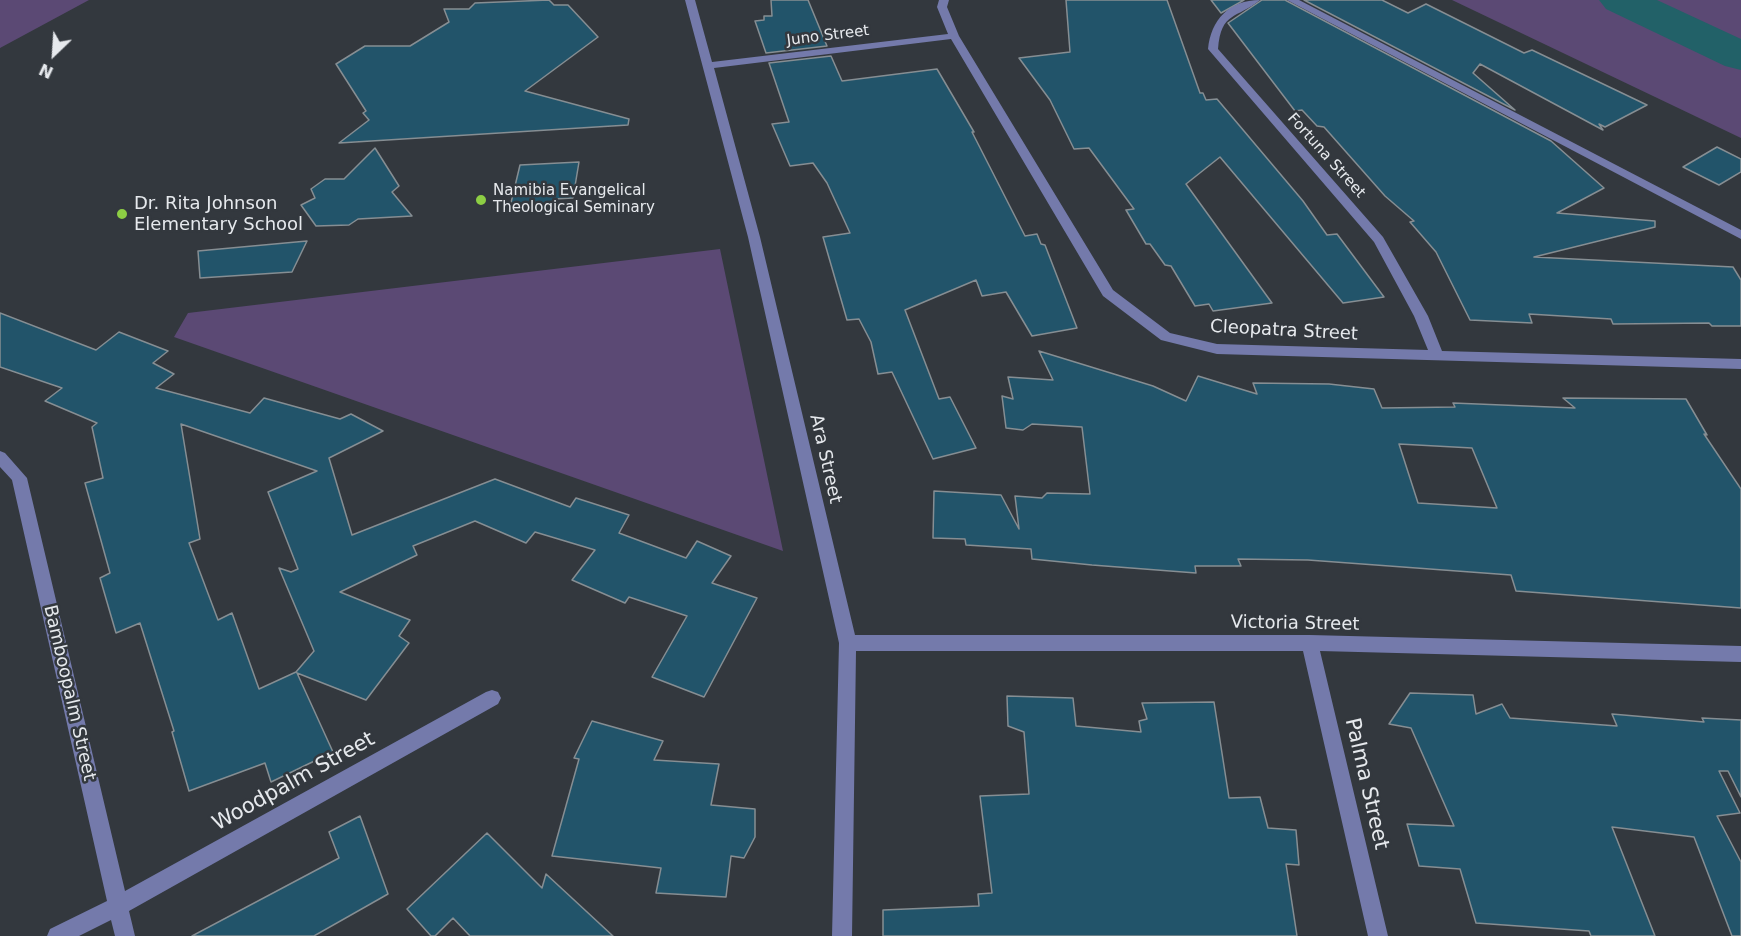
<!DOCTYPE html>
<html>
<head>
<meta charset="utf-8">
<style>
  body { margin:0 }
  #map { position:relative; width:1741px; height:936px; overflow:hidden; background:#33383e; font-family:"DejaVu Sans",sans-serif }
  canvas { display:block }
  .north { position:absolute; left:24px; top:24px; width:60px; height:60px; -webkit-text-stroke:4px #33383e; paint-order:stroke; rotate:205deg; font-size:16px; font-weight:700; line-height:24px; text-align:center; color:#e6e9ed }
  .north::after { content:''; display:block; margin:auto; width:21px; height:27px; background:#e6e9ed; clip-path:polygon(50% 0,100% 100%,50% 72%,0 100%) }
</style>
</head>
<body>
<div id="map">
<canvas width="1741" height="936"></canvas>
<div class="north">N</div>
</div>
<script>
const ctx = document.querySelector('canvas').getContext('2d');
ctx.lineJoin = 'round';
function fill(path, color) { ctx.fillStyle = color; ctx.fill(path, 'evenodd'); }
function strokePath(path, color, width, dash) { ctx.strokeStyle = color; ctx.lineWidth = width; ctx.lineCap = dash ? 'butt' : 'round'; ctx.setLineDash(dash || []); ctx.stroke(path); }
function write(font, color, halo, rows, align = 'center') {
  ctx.font = font + ' "DejaVu Sans",sans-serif'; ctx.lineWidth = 5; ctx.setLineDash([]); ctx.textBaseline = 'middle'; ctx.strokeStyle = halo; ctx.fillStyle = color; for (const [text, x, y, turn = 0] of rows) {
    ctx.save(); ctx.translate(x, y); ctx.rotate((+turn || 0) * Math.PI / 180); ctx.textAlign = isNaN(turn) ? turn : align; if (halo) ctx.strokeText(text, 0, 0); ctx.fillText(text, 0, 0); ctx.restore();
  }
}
const green = new Path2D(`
  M 0,0 L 89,0 L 0,48 Z
  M 1452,0 L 1741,0 L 1741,138 Z
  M 720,249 L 783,551 L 174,337 L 188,313 Z`);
const river = new Path2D(`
  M 1599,0 L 1657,0 L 1741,39 L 1741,70 L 1725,66 L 1606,9 Z`);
const building = new Path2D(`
  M 549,0 L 554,5 L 568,5 L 598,37 L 525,91 L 629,119 L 628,125 L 339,143 L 369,120 L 363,113 L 366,111 L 336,64 L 365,46 L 410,46 L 449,22 L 444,9 L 469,9 L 475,3 Z
  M 771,0 L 808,0 L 827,46 L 766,53 L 755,21 L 764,20 L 764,16 L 772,16 Z
  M 1066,0 L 1167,0 L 1200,93 L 1203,93 L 1206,100 L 1217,99 L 1303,201 L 1327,235 L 1337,234 L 1384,297 L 1343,303 L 1220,157 L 1186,184 L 1272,303 L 1213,311 L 1209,304 L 1195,306 L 1171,266 L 1165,265 L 1150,244 L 1146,244 L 1126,210 L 1134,209 L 1089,148 L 1074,149 L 1050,100 L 1019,58 L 1070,52 Z
  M 1211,0 L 1244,0 L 1221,13 Z
  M 1262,0 L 1285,0 L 1551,141 L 1604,188 L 1557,213 L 1655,221 L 1655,227 L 1534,257 L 1733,267 L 1741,280 L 1741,326 L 1712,326 L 1709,323 L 1613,324 L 1611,319 L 1529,314 L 1532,323 L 1470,320 L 1436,252 L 1410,222 L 1414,221 L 1385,196 L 1324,127 L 1317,126 L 1302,110 L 1295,111 L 1228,23 Z
  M 1304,0 L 1382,0 L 1408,13 L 1426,4 L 1524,53 L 1532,50 L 1647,105 L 1605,127 L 1599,124 L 1603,130 L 1480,64 L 1473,73 L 1515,110 Z
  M 831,56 L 842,81 L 937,69 L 974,132 L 972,132 L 1025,236 L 1037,234 L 1041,244 L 1045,245 L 1077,328 L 1032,336 L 1006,292 L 982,296 L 976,280 L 905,310 L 939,399 L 950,397 L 976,448 L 933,459 L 892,372 L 878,374 L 871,342 L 859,319 L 847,320 L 823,237 L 850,233 L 827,183 L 813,163 L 790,166 L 772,124 L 789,122 L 769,63 Z
  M 1717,147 L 1741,159 L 1741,172 L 1719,185 L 1683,167 Z
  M 375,148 L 399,186 L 392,192 L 412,216 L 358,219 L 349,225 L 316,226 L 301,205 L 315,198 L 311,189 L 325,179 L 344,179 Z
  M 579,162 L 573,198 L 554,199 L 553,205 L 510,207 L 520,165 Z
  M 307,241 L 292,272 L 200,278 L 198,251 Z
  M 0,313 L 96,350 L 119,332 L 168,351 L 153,363 L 174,374 L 156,388 L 250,413 L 264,398 L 340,419 L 351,414 L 383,431 L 329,458 L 352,535 L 495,479 L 570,507 L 576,498 L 629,515 L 619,533 L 686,558 L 697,541 L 731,556 L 712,583 L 757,598 L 704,697 L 652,677 L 687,616 L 629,597 L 625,603 L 572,580 L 595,550 L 535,532 L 526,543 L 475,521 L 413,546 L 417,555 L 340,592 L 410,620 L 399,636 L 409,643 L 366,700 L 297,673 L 333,752 L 271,782 L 265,763 L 189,791 L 172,732 L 174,731 L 140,623 L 116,633 L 100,578 L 110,573 L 85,483 L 103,478 L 92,427 L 97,423 L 45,401 L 62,388 L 0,367 ZM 181,424 L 317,471 L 268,492 L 298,569 L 291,572 L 279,568 L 314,651 L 296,672 L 259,689 L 232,613 L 218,620 L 189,543 L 200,539 Z
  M 1039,351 L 1153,386 L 1186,401 L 1198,376 L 1257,394 L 1253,383 L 1329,384 L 1374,389 L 1382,408 L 1455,407 L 1453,403 L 1575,408 L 1563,398 L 1686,399 L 1707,435 L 1704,434 L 1741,489 L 1741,608 L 1516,591 L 1511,575 L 1308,560 L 1238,559 L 1241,566 L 1195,566 L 1196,573 L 1092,565 L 1032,559 L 1031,549 L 966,545 L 965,539 L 933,538 L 934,491 L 1001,495 L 1019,529 L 1015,496 L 1042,498 L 1047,493 L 1090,494 L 1082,427 L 1032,424 L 1023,430 L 1006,428 L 1002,396 L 1013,399 L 1008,377 L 1053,380 ZM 1399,444 L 1472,448 L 1497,508 L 1418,503 Z
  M 1410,693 L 1473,695 L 1476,714 L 1502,704 L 1510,718 L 1617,726 L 1612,714 L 1704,722 L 1702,718 L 1741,720 L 1741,797 L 1728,771 L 1719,771 L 1740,813 L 1717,816 L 1741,862 L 1741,936 L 1732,936 L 1694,837 L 1612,827 L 1655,936 L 1591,936 L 1589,931 L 1476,923 L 1460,869 L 1419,866 L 1407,824 L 1454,826 L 1411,728 L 1389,724 Z
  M 1007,696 L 1073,698 L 1076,726 L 1141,732 L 1139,721 L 1147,719 L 1142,703 L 1214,702 L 1229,798 L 1260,797 L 1268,828 L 1296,830 L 1299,865 L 1286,864 L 1297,936 L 883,936 L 883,910 L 979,906 L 978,894 L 992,893 L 980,796 L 1029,794 L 1024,732 L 1008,726 Z
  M 592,721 L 663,741 L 654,760 L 719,764 L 711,805 L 755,809 L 755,837 L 744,858 L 731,856 L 726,897 L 656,893 L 661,868 L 552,856 L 579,759 L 574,758 Z
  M 360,816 L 388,894 L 314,936 L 192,936 L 339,858 L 329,832 Z
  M 487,833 L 542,888 L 546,874 L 613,936 L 470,936 L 453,918 L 435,936 L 431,936 L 407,909 Z`);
const minor = new Path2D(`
  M 685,0 L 695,0 L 712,62 L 948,34 L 937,7 L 939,0 L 949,0 L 947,7 L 959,36 L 1113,290 L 1170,333 L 1217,344 L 1428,350 L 1414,316 L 1374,242 L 1208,49 C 1211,20 1229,0 1260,0 C 1237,19 1221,11 1218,49 L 1383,237 L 1428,316 L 1442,351 L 1741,359 L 1741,369 L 1217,354 L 1161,340 L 1103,296 L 951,39 L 714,68 L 760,237 L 855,635 L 1310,635 L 1741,646 L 1741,662 L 1320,651 L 1388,936 L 1368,936 L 1303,651 L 856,651 L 852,936 L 832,936 L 839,643 L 748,237 Z
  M 1287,0 L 1299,0 L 1741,230 L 1741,239 Z
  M 0,451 L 5,453 L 27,478 L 125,891 L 486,692 L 492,690 L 498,692 L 501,698 L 498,704 L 129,911 L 135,936 L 115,936 L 111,920 L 79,936 L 47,936 L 50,929 L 107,901 L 12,480 L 0,467 Z`);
const markers = [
  [481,200,6,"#8dce44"],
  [122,214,6,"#8dce44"]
];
const farStreetnames = [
  ["Juno Street",828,36,-7],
  ["Fortuna Street",1326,156,48]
];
const farPoinames = [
  ["Namibia Evangelical",493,191],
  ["Theological Seminary",493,208]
];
const poiNames = [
  ["Dr. Rita Johnson",134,204],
  ["Elementary School",134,225]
];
const streetNames = [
  ["Cleopatra Street",1284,331,3],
  ["Ara Street",825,459,77],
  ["Victoria Street",1295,624,1],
  ["Bamboopalm Street",69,693,77]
];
const nearStreetnames = [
  ["Woodpalm Street",294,782,-29],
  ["Palma Street",1366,784,77]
];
fill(green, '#5b4974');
fill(river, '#226168');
fill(building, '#22546a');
strokePath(building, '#868e93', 1.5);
fill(minor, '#747aab');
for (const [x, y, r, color] of markers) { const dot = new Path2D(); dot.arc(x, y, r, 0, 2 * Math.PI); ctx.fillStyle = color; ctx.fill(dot); strokePath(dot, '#33383e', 2); }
write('15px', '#e6e9ed', '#33383e', farStreetnames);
write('15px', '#e6e9ed', '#33383e', farPoinames, 'left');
write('18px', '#e6e9ed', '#33383e', poiNames, 'left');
write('18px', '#e6e9ed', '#33383e', streetNames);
write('21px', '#e6e9ed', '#33383e', nearStreetnames);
</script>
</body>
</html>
